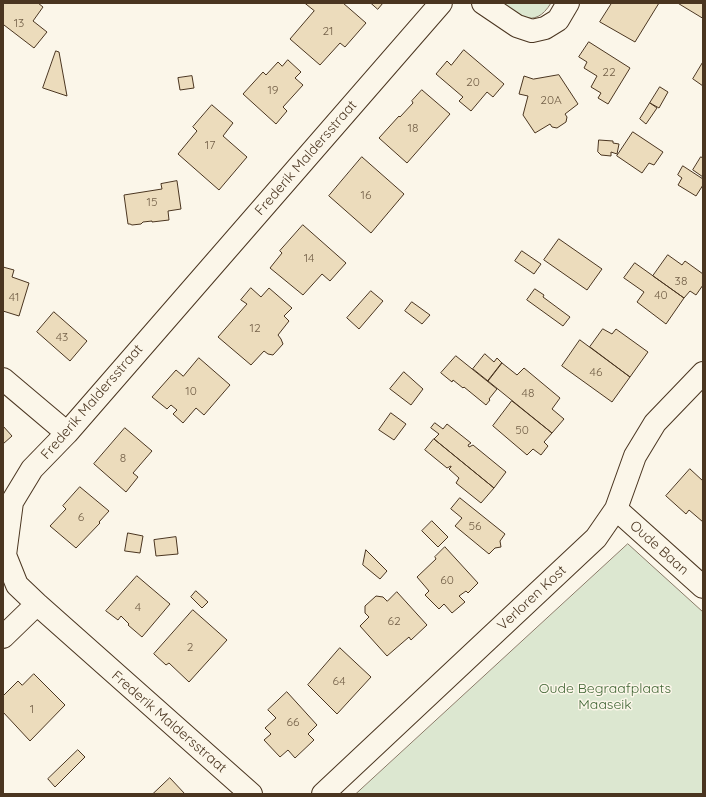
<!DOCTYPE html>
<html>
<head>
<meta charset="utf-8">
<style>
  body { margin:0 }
  #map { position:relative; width:706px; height:797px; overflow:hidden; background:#fbf6e9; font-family:Quicksand,sans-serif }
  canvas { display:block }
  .frame { position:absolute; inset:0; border:4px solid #4a3520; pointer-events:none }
</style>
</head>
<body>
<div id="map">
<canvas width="706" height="797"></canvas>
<div class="frame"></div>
</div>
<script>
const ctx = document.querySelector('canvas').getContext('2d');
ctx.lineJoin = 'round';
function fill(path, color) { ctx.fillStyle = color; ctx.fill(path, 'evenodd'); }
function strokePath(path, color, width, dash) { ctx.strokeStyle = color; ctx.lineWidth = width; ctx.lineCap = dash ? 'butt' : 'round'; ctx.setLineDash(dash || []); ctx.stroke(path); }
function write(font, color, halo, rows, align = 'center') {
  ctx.font = font + ' Quicksand,sans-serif'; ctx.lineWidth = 3; ctx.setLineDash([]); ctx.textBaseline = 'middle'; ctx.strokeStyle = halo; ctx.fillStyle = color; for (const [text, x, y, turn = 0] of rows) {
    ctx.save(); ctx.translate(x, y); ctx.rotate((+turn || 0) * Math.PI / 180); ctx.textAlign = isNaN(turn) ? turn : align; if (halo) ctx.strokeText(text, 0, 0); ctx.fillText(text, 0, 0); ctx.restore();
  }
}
const green = new Path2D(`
  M 495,3 L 551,3 C 534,31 517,14 495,3 Z
  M 628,544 L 703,612 L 703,794 L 356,794 Z`);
const building = new Path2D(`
  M 3,3 L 38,3 L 43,7 L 33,21 L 47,32 L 34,48 L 4,25 L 3,27 Z
  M 305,3 L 343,3 L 366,23 L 345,47 L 340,43 L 320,65 L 290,39 L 314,11 Z
  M 371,3 L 383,3 L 378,9 Z
  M 612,3 L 659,3 L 635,42 L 600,22 Z
  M 678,3 L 703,3 L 703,18 Z
  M 589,42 L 630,68 L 608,104 L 598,98 L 601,93 L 591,87 L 597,76 L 584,68 L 587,62 L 579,57 Z
  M 464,50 L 504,84 L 493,97 L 487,92 L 471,111 L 459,101 L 463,97 L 436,74 L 447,61 L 451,65 Z
  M 56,51 L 59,52 L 67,96 L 43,88 Z
  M 288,60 L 301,72 L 295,78 L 303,85 L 283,107 L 287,111 L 276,124 L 243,94 L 263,72 L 266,75 L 278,62 L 282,66 Z
  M 703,62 L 703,86 L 693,79 Z
  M 559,75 L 578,104 L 565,114 L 567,117 L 566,122 L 557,128 L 552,127 L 550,124 L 535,133 L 523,115 L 528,96 L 519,94 L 524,76 L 533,79 Z
  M 192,76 L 194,88 L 180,90 L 178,78 Z
  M 660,87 L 668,92 L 659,108 L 650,103 Z
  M 422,90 L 450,114 L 407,163 L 379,138 L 399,116 L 400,117 L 413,103 L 412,101 Z
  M 650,103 L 657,108 L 646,124 L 640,119 Z
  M 212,105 L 233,123 L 223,136 L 247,157 L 219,190 L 178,154 L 197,131 L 193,127 Z
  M 633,132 L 663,152 L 654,165 L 649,163 L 642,173 L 617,156 Z
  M 599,140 L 613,141 L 613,143 L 619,144 L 617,154 L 611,152 L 611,156 L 601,155 L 598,152 Z
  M 362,157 L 404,194 L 371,233 L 329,196 Z
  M 701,157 L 703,158 L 703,177 L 693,170 Z
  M 683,166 L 703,179 L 703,185 L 696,196 L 678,185 L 682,178 L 678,175 Z
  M 177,181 L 181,209 L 168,211 L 169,220 L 152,222 L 152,221 L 143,222 L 141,224 L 132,225 L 130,224 L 128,224 L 124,195 L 162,189 L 161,184 Z
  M 303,225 L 346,263 L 330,281 L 322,274 L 303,295 L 270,268 L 282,253 L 280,251 Z
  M 559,239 L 602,269 L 587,290 L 544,260 Z
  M 522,251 L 541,264 L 534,274 L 515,261 Z
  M 668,255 L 682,265 L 685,261 L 703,274 L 703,285 L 696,295 L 690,291 L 684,298 L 653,276 Z
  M 635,263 L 684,298 L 666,324 L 637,302 L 644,292 L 624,278 Z
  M 3,267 L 14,270 L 12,277 L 29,283 L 19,316 L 3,311 Z
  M 251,288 L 261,297 L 269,288 L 292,308 L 284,316 L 289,321 L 278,335 L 281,339 L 283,344 L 273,355 L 268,354 L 264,351 L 251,365 L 218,337 L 247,304 L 241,300 Z
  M 535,289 L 544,295 L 543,297 L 570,317 L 563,326 L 527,300 Z
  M 371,291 L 383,301 L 359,329 L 347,318 Z
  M 412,302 L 430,315 L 422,324 L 405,311 Z
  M 54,312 L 87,341 L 70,361 L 37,332 Z
  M 603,329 L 612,334 L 616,329 L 648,352 L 630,377 L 590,347 Z
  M 580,340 L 630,377 L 612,402 L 562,366 Z
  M 485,354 L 494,362 L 497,358 L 502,363 L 488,381 L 473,369 Z
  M 456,356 L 497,389 L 489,399 L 490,400 L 486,405 L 464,387 L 463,388 L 453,380 L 452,382 L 441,373 Z
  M 199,358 L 230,385 L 204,415 L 196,408 L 183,423 L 173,414 L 177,410 L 171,405 L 167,409 L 152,397 L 176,370 L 183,376 Z
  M 502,363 L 517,375 L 524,368 L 560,398 L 552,409 L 564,419 L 552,433 L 488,381 Z
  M 404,372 L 423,389 L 411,405 L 390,389 Z
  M 512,401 L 552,433 L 544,442 L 548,446 L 541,455 L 533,449 L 527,455 L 493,426 Z
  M 391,413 L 406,424 L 394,440 L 379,430 Z
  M 435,423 L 443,429 L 447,424 L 471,443 L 468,445 L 469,447 L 473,445 L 506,472 L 494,488 L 434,439 L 439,434 L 431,428 Z
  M 3,426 L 12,436 L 3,444 Z
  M 125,428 L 152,451 L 133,473 L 138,477 L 126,492 L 94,464 Z
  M 434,439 L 494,488 L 481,503 L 456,483 L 459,478 L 449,469 L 451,467 L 451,466 L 447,468 L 425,450 Z
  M 690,469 L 703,481 L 703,522 L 689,510 L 686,514 L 666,496 Z
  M 80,487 L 109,511 L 99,522 L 100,523 L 76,548 L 50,526 L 66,509 L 63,506 Z
  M 460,498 L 505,534 L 500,541 L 501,547 L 495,548 L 489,554 L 455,526 L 462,518 L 451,509 Z
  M 432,521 L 448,537 L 438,547 L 422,531 Z
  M 128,533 L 143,536 L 140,553 L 125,551 Z
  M 176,537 L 178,554 L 156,556 L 154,540 Z
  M 445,547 L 478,583 L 468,593 L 466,591 L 459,596 L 465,602 L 452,613 L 444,604 L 439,609 L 425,595 L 429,591 L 417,577 L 436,559 L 435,557 Z
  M 366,550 L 387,571 L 380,579 L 363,565 Z
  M 137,576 L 170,604 L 142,637 L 128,625 L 129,624 L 121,616 L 118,620 L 106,611 Z
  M 196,591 L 208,602 L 202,608 L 191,597 Z
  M 397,592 L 427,625 L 411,640 L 409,637 L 387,656 L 360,626 L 369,617 L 365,613 L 365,606 L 376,596 L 383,597 L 387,601 Z
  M 193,610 L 227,640 L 189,682 L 169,663 L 166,665 L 154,654 Z
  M 340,648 L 371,677 L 337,714 L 308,685 Z
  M 34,674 L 65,705 L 30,741 L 3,712 L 3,696 L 18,681 L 22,685 Z
  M 287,692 L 317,725 L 308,734 L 314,740 L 295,758 L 288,750 L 280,757 L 264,740 L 271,734 L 265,728 L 276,718 L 268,710 Z
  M 78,750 L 85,757 L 55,787 L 48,779 Z
  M 170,778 L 185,794 L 153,794 Z`);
const street = new Path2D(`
  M 483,3 L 517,26 L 532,31 L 545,28 L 558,20 L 568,3
  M 3,379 L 67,433
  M 616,509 L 703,587
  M 3,637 L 37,604
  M 251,794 L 37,604 L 17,585 L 5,555 L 12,502 L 32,469 L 67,433 L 441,3
  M 323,794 L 596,538 L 616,509 L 635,456 L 655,423 L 703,373`);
const numberNames = [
  ["13",19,23],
  ["21",328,31],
  ["22",609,72],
  ["20",473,82],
  ["19",273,90],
  ["20A",551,100],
  ["18",413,128],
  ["17",210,145],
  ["16",366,195],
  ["15",152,202],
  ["14",309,258],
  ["38",681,281],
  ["40",661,295],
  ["41",14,297],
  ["12",255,328],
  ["43",62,337],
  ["46",596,372],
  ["10",191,391],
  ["48",528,393],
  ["50",522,430],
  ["8",123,458],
  ["6",81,517],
  ["56",475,526],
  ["60",447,580],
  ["4",138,607],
  ["62",394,621],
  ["2",190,647],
  ["64",339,681],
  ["1",32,709],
  ["66",293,722]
];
const streetNames = [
  ["Frederik Maldersstraat",306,158,-49],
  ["Frederik Maldersstraat",92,402,-49],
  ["Oude Baan",659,548,42],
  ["Verloren Kost",532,598,-43],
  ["Frederik Maldersstraat",169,722,41]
];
const parkNames = [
  ["Oude Begraafplaats",605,689],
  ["Maaseik",605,705]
];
fill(green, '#dce7d0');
strokePath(green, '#887966', 1);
fill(building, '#ecdcbc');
strokePath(building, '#4a3520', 1);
strokePath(street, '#4a3520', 24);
strokePath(street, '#fbf6e9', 22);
write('12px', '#725f47', null, numberNames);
write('14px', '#4a3520', '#fbf6e9', streetNames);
write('14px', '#436837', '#fbf6e9', parkNames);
</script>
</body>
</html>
